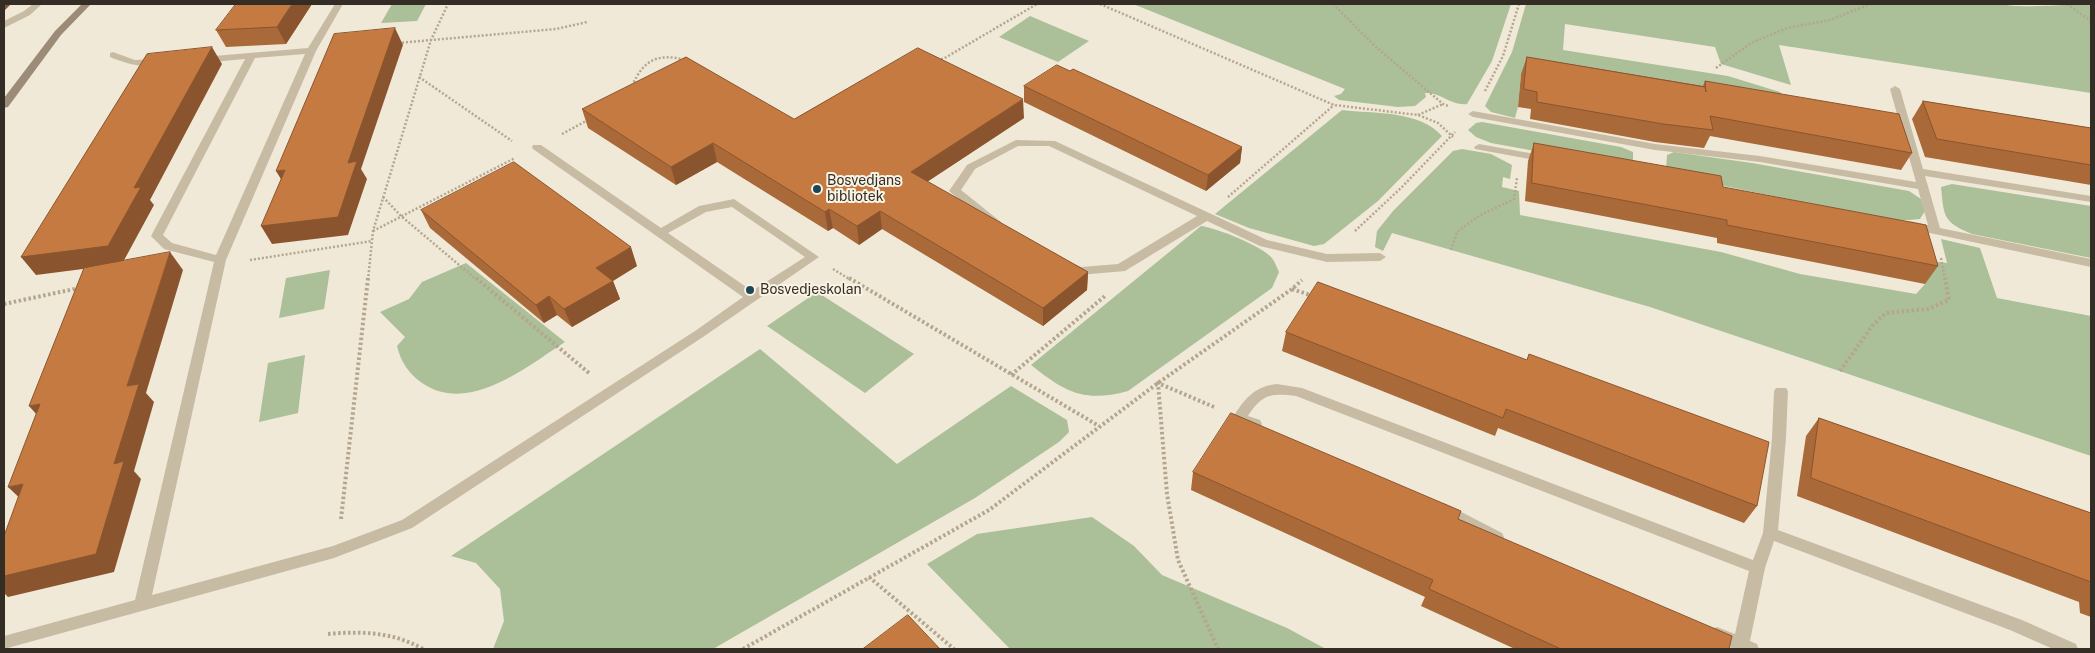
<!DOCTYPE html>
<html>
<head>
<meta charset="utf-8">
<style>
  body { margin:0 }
  #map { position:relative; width:2095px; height:653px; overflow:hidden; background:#f1e9d8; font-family:"Public Sans",sans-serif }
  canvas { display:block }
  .frame { position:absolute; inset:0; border:5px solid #342d26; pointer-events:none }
</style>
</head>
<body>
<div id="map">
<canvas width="2095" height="653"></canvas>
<div class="frame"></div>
</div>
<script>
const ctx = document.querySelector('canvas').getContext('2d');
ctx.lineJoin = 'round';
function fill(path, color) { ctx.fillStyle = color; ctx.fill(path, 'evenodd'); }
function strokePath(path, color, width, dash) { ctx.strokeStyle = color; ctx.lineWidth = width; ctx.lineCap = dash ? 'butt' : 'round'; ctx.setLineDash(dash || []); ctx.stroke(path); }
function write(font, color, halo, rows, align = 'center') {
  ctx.font = font + ' "Public Sans",sans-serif'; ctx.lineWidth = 4; ctx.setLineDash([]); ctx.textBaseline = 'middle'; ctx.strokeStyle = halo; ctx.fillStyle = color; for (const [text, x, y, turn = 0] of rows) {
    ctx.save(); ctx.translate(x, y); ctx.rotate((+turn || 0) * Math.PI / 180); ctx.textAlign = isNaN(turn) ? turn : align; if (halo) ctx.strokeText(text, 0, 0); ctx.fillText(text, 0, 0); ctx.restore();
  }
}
const green = new Path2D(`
  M 392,4 L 426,4 L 417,21 L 381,23 Z
  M 1133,4 L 1511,4 L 1492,61 L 1467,104 C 1451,106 1441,92 1425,93 L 1426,97 L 1415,106 L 1398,107 L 1339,100 L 1334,96 L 1341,94 L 1345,89 Z
  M 1526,4 L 2004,4 C 2013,9 2076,4 2091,4 L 2091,93 L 1779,45 L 1791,85 L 1721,64 L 1715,47 L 1565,24 L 1563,50 L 1728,76 L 1780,92 L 1784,97 L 1521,74 L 1518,107 L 1515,118 L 1491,112 L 1485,106 L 1512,52 Z
  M 1030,16 L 1089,41 L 1058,62 L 999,37 Z
  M 1342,110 C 1374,114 1419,110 1442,136 L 1378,201 L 1324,244 L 1314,246 L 1249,228 L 1215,214 Z
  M 1482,122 L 1621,147 L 1633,152 L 1633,167 L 1623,167 L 1491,143 L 1476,137 L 1468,130 L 1476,123 Z
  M 1462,149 L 1491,154 L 1512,165 L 1510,179 L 1503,177 L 1502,187 L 1519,191 L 1520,215 L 1721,252 L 1800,274 L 1916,294 L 1925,284 L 1917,259 L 1947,263 L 1941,239 L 1980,248 L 1997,298 L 2091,316 L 2091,456 L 1650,307 L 1392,233 L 1383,251 L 1375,247 L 1377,231 L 1393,211 L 1453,151 Z
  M 1674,152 L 1752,163 L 1909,191 L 1921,199 L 1925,211 L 1920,219 L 1898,221 L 1679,177 L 1666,170 L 1667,155 Z
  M 1952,184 L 2091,206 L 2091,258 L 1972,234 C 1943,222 1944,217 1941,187 Z
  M 1201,226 C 1217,228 1262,246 1272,258 C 1275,262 1277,268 1279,272 L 1272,288 L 1128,391 C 1084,403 1065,392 1031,365 Z
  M 466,263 L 565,342 C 526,367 469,415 422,383 C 408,373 401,362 397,346 L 405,337 L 380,312 L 409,299 L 422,282 Z
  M 330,270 L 324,309 L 279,318 L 286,278 Z
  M 817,292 L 914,354 L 865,393 L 767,326 Z
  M 760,349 L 897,464 L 1011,386 L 1067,420 L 1069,432 L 1059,442 L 975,498 L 713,649 L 493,649 L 504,621 L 500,589 L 476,563 L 451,556 Z
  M 305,355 L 298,413 L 259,422 L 268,363 Z
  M 1092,517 L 1134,546 L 1162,575 L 1287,628 L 1326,649 L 1010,649 L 927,564 L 977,534 Z`);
const pathFar1 = new Path2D(`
  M 1100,4 L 1334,105 L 1418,115 L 1438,123 L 1453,137
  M 1333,4 L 1376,47 L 1443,104 L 1448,106
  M 2067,4 L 2091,21
  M 398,43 L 556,29 L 587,22
  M 937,59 L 943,59 L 1037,4
  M 1716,68 L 1751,43 L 1787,28 L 1830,20 L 1870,4
  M 419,77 L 512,141
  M 632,86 C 644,59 658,53 686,60
  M 1485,91 L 1503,56 L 1519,4
  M 1418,115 L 1443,104
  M 562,134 L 588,120
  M 383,197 L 401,216 L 477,280
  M 1228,197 L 1334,105
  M 373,231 L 515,158
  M 1355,231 L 1402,187 L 1455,132
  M 1451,250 L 1457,232 L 1479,216 L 1514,199 L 1517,178
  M 1941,258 L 1945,280
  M 250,260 L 372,241
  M 833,269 L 851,280
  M 368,280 L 373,231 L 431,40 L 448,4`);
const path = new Path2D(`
  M 476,278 L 589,373
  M 849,278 L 1099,426
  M 1292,289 L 1313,296
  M 4,304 L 79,288
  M 1840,371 L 1873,325 L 1886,313 L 1928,309 L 1949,300 L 1945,278
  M 1011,375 L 1105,296
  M 1214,407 L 1158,383 L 1167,494 L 1178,560 L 1218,649
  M 341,519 L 368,278
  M 869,577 L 954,649
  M 328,634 C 362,631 393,632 423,649
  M 743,649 L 989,510 L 1158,383 L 1292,289 L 1302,280`);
const lane = new Path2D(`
  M 33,4 L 42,4 L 30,15 L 4,28 L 4,21 L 24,11 Z
  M 335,4 L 343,4 L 316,51 L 226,260 L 152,595 L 333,546 L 402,520 L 695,331 L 743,297 L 533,149 L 532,147 L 533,145 L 541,145 L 661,228 L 699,206 L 734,199 L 819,257 L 703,337 L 412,528 L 334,558 L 4,649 L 4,636 L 135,600 L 214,262 L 164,249 L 151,236 L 245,59 L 202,63 L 197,60 L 202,57 L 308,48 ZM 305,54 L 216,255 L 172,243 L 163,235 L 255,58 ZM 732,207 L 805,257 L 752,291 L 668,233 L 706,212 Z
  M 113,52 L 135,60 L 157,59 L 162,62 C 149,72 123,62 110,57 L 110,53 Z
  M 1895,86 L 1900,89 L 1923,169 L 2091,196 L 2091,202 L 1925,176 L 1940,228 L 2091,259 L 2091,267 L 1906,228 L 1904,225 L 1910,221 L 1928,225 L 1918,189 L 1760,162 L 1655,150 L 1473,117 L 1468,114 L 1473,111 L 1655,144 L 1760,156 L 1916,182 L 1890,89 Z
  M 1016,140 L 1055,141 L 1267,240 L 1327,254 L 1380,253 L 1386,257 L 1380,261 L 1327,262 L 1260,246 L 1207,221 L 1125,271 L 1079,275 L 1066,269 L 1064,266 L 1066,263 L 1070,262 L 1081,267 L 1118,264 L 1197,216 L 1049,146 L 1018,146 L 975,169 L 961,190 L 1001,222 L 995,226 L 991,225 L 949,191 L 967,165 Z
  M 1479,144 L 1546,156 L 1551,159 L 1546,162 L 1475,149 L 1474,147 Z
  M 1277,384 L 1302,388 L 1753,560 L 1763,533 L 1772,438 L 1774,391 L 1776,388 L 1786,388 L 1788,391 L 1786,438 L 1778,530 L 2022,620 L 2076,644 L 2078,649 L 2053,649 L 2010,630 L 1774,541 L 1765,568 L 1750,641 L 1757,644 L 1759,649 L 1734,649 L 1711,639 L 1709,634 L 1711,629 L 1717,627 L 1735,634 L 1749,571 L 1296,396 C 1271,393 1262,394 1248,416 L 1260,420 L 1262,424 L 1260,428 L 1255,429 L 1235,422 L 1233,418 L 1235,414 C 1246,397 1256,386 1277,384 Z
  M 1444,503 L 1502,533 L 1504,537 L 1502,541 L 1497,543 L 1492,541 L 1439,513 L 1437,509 L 1439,505 Z`);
const secondary = new Path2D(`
  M 82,4 L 91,4 L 61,35 L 8,107 L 4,108 L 4,98 L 55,31 Z`);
const wall = new Path2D(`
  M 312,4 L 286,44 L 226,47 L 216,30 Z
  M 1527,57 L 1703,86 L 1705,81 L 1912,153 L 1901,170 L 1710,136 L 1704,148 L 1655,142 L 1530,119 L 1531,109 L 1518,107 L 1521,74 Z
  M 1024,86 L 1242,147 L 1240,163 L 1206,191 L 1024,102 Z
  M 1923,101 L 2091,128 L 2091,185 L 1925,157 L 1912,119 Z
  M 582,109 L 794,119 L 1024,118 L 927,182 L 1088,272 L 1087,290 L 1043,326 L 882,229 L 859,245 L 833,228 L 828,231 L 717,162 L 676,185 L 588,128 Z
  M 1534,143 L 1723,187 L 1938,266 L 1925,284 L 1717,243 L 1717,238 L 1525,201 L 1528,161 Z
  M 421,210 L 637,266 L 613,281 L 620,299 L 572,327 L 557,315 L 544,323 L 430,228 Z
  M 1318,282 L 1757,506 L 1744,523 L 1498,428 L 1495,436 L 1282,351 L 1286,332 Z
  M 1819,418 L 2091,513 L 2091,617 L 2080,613 L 2079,602 L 1797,496 L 1806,436 Z
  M 1193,472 L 1458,519 L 1729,649 L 1515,649 L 1421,606 L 1425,597 L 1191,490 Z`);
const shadedWall = new Path2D(`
  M 4,4 L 11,4 L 4,11 Z
  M 292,4 L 312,4 L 286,44 L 277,27 Z
  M 395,28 L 403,45 L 361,169 L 367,179 L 348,235 L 272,244 L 261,226 Z
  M 212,47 L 222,64 L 150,200 L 154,205 L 122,264 L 36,275 L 21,257 Z
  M 1023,99 L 1024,118 L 913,191 L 911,172 Z
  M 713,143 L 717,162 L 676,185 L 671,167 Z
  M 1242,147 L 1240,163 L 1206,191 L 1208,175 Z
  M 285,170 L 287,189 L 276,171 Z
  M 829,209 L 833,228 L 828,231 L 825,212 Z
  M 880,211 L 882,229 L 859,245 L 857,226 Z
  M 631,247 L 637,266 L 611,282 L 613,281 L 620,299 L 572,327 L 564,309 L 596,268 Z
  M 170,252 L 183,270 L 146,393 L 154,402 L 134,471 L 141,479 L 114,572 L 8,597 L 4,593 L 4,576 L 114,464 L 127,386 Z
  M 1088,272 L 1087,290 L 1043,326 L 1043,308 Z
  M 549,296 L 557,315 L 544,323 L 536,305 Z
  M 40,404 L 46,425 L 29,406 Z
  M 23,484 L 27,505 L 8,487 Z`);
const building = new Path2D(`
  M 236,4 L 292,4 L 277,27 L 216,30 Z
  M 395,28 L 348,163 L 357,161 L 338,217 L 261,226 L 285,170 L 276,171 L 334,34 Z
  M 212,47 L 134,188 L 141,187 L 108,246 L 21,257 L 147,54 Z
  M 918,48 L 1023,99 L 911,172 L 1088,272 L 1043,308 L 880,211 L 857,226 L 829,209 L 825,212 L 713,143 L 671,167 L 582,109 L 686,57 L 794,119 Z
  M 1527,57 L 1705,87 L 1706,92 L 1705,81 L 1899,114 L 1912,153 L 1710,116 L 1713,130 L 1663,124 L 1537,102 L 1537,92 L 1524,89 Z
  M 1057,65 L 1070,71 L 1073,69 L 1242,147 L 1208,175 L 1024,86 Z
  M 1923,101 L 2091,128 L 2091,165 L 1937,139 Z
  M 1534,143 L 1721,176 L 1723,187 L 1926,225 L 1938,266 L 1727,225 L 1727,220 L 1532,183 Z
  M 514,162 L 631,247 L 596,268 L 613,281 L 564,309 L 549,296 L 536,305 L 421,210 Z
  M 170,252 L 127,386 L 139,384 L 114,464 L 124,461 L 96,554 L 4,576 L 4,536 L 23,484 L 8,487 L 40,404 L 29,406 L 84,268 Z
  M 1318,282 L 1527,360 L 1529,354 L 1769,442 L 1757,506 L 1506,409 L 1503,418 L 1286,332 Z
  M 1231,413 L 1461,511 L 1458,519 L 1732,636 L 1729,649 L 1561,649 L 1429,589 L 1433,580 L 1193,472 Z
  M 1819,418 L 2091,513 L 2091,582 L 1811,478 Z
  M 908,615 L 940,649 L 863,649 Z`);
const markers = [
  [817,189,5,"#1c4654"],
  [750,290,5,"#1c4654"]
];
const poiNames = [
  ["Bosvedjans",827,181],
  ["bibliotek",827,197],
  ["Bosvedjeskolan",760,290]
];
fill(green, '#abbf98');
strokePath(pathFar1, '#b4a68e', 2.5, [2, 2]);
strokePath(path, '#b4a68e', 4, [2.5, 2.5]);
fill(lane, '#c8bba4');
fill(secondary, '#9c8b76');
fill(wall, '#a96938');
fill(shadedWall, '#8a552e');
fill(building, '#c57a41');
strokePath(building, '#8a552e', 1);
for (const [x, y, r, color] of markers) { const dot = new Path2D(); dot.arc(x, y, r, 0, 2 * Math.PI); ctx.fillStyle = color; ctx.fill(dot); strokePath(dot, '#f9f3e4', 2); }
write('14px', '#342d26', '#f9f3e4', poiNames, 'left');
</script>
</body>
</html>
